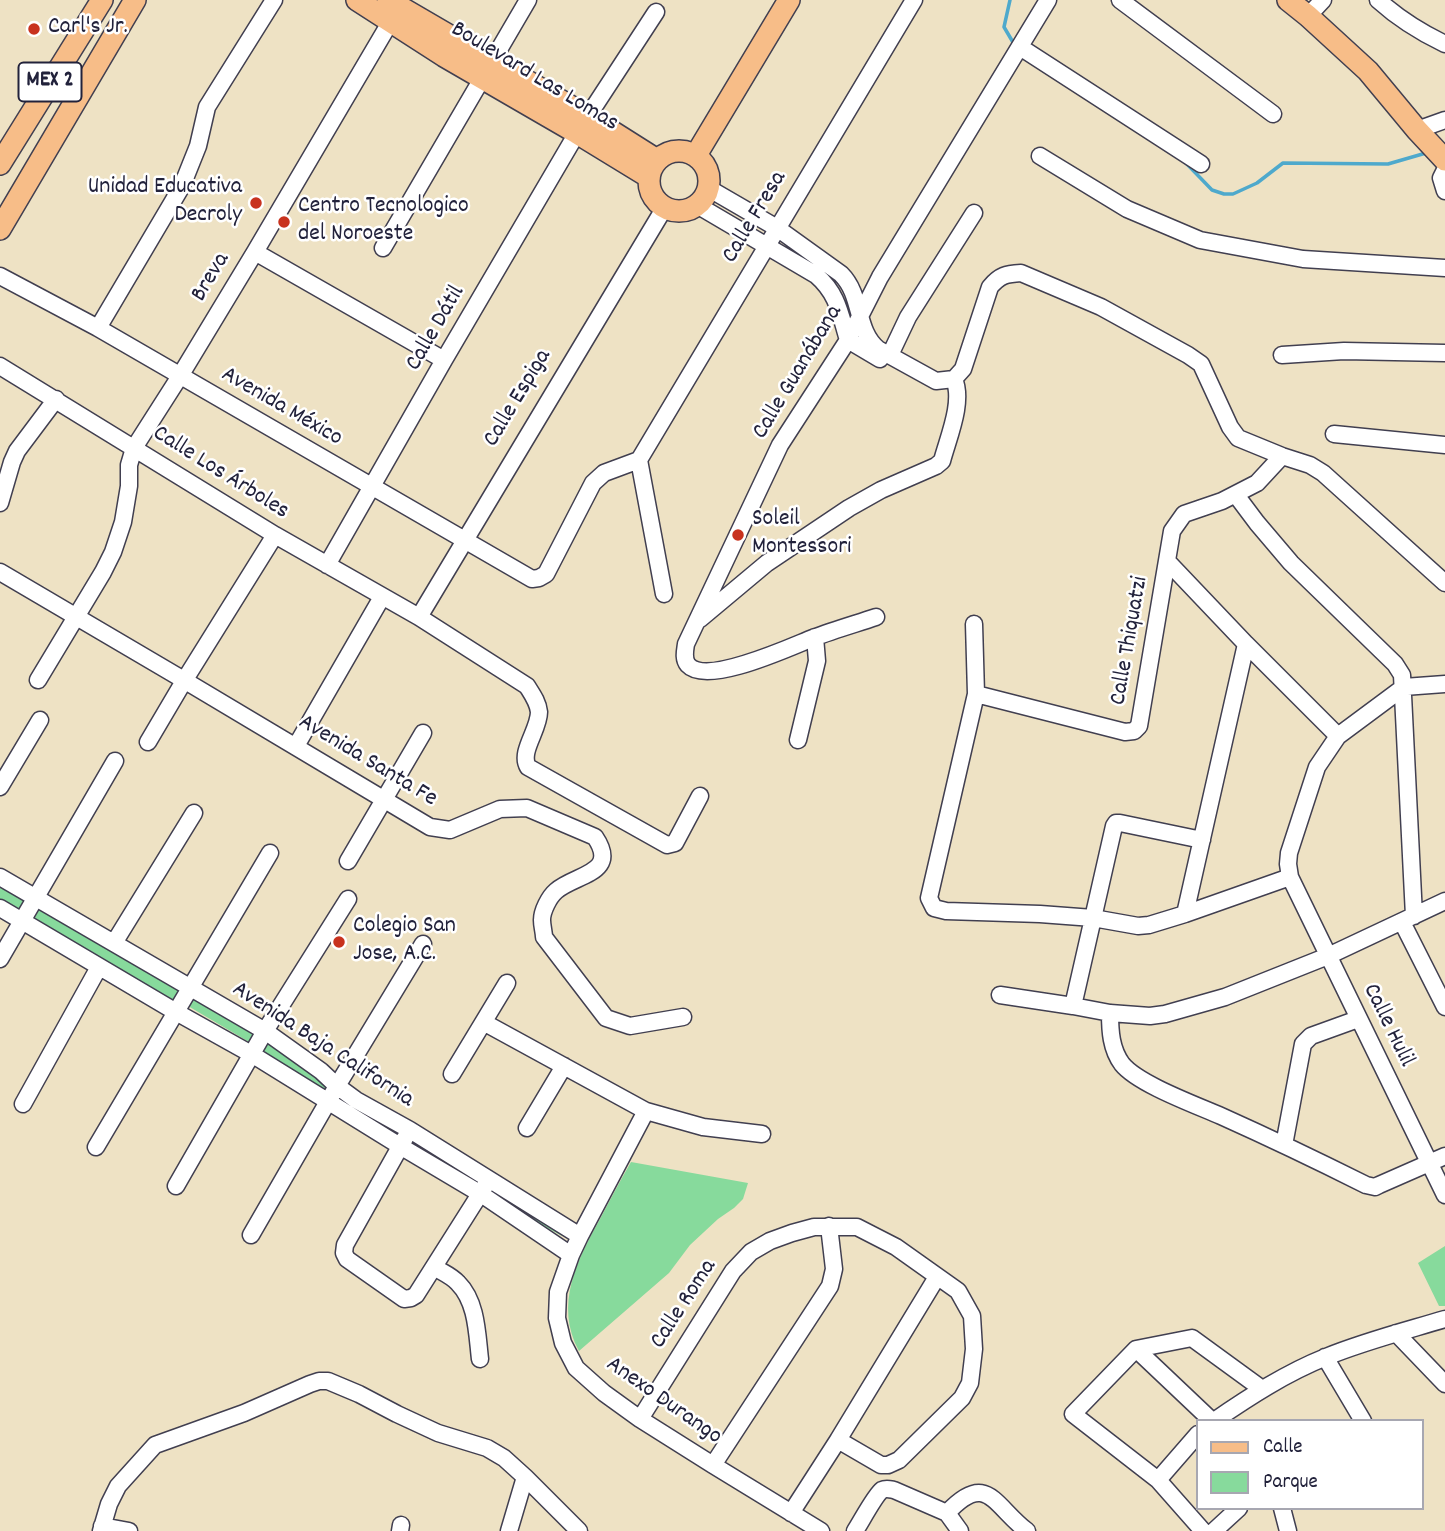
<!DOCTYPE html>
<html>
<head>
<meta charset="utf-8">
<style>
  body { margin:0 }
  #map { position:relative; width:1445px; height:1531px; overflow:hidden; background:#eee2c4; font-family:Dekko,sans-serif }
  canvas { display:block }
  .legend { position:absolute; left:1196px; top:1419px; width:228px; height:91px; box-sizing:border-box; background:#fff; border:2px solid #a7a7b1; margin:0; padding:9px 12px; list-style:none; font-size:21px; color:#22223b }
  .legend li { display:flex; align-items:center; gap:14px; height:35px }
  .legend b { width:35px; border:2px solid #a7a7b1 }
</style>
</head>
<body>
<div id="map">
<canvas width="1445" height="1531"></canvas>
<ul class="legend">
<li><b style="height:9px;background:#f7bd88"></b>Calle</li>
<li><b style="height:19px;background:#87da9c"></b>Parque</li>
</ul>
</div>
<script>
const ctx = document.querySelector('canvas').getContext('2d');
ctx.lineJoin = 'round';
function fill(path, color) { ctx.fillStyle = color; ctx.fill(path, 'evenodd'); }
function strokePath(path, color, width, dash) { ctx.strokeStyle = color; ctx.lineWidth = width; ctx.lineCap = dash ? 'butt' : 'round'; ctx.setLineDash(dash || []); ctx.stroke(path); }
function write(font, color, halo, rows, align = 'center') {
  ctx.font = font + ' Dekko,sans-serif'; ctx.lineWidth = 5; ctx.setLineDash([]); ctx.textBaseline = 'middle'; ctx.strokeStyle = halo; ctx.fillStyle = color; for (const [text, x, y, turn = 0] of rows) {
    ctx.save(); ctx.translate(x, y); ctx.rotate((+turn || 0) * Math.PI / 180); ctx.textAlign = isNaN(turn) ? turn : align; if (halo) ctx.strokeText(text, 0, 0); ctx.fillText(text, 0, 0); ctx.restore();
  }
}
const green = new Path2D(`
  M 0,883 L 26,898 L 19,911 L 0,900 Z
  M 40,908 L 180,991 L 173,1002 L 34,919 Z
  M 193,997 L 254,1033 L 249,1042 L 188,1006 Z
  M 269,1038 L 330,1087 L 326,1095 L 261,1051 Z
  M 631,1162 L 748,1183 L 743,1199 L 734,1208 L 718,1219 L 690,1245 L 669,1273 L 579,1351 C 554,1305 577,1260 600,1219 C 610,1200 620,1181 631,1162 Z
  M 493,1188 L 558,1229 L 562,1236 L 522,1214 L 490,1191 Z
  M 1445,1246 L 1445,1306 L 1439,1306 L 1418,1263 Z`);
const stream = new Path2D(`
  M 1010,0 L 1004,27 L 1014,44
  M 1184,161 L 1212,190 L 1224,194 L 1233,194 L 1257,183 L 1283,163 L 1388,164 L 1426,153`);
const minor = new Path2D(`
  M 1120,0 L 1273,114
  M 1378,0 C 1399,19 1420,32 1445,44
  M 1308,16 L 1323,0
  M 1020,47 L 1201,164
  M 1417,130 L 1445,120
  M 1040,156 L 1127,209 L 1200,240 L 1303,259 L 1445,268
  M 1445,170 L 1441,178 L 1445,191
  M 708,188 L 777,228 L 841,274 C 863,296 855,330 878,349 L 936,381 L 954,379 L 963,369 L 990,287 C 1000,275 1006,274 1021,273 L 1101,307 L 1188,355 L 1201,364 L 1230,427 L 1238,438 L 1282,456 L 1310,465 L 1323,473 L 1445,583
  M 697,205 L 816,275 C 838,294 840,314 848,340 L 880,359
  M 383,248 L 528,0
  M 255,252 L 444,360
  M 0,276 L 98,328 L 532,579 L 539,578 L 546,574 L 593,483 L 604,473 L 639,460
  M 98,328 L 182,186 L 198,146 L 207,107 L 274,0
  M 890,355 L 908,317 L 974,213
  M 1282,355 L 1344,351 L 1445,353
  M 0,366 L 275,535 L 419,617 L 527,686 C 532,694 538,702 539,712 C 539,730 519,752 528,767 L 667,845 L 675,843 L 700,796
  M 1334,434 L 1445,445
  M 639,460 L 914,0
  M 639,460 L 664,594
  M 1236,495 L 1257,523 L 1291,563 L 1395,664 L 1402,675 L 1414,916
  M 0,503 L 12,462 L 17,451 L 56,399
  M 1168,562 L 1246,644 L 1338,736
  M 327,565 L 444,360 L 577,133 L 656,12
  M 0,572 C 144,656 287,741 430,827 L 450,830 L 500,809 L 527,808 L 595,837 C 620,874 575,874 556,891 C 549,897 542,911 542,920 C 542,926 544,932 544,937 L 606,1018 L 630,1026 L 683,1017
  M 419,617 L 665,207
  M 876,617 C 855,624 834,630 813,638 C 790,647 707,686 688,665 C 683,659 685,651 686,644 L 780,445 L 848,340 L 880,277 L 1048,0
  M 700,619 L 767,563 L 849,508 L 881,490 L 936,466 L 942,461 C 948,438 964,402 954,379
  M 974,624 L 976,694 L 929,898 L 934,908 L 946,911 L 1040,914 L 1093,918 L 1138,926 L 1149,925 L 1185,914 L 1290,877
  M 38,680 L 103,572 L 113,552 L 123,522 L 129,486 L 129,465 L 134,448 L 180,376 L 255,252 L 395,14
  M 1445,684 L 1404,687 L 1338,736 L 1317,767 L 1289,853 L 1288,864 L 1290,877 L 1445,1195
  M 976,694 L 1125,732 L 1134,731 L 1139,726 L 1172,531 L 1184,514 L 1222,501 L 1257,483 L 1282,456
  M 798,740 L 817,661 L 815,637
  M 148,742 L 184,681 L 275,535
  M 296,746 L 382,597
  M 0,787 L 40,720
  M 348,861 L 423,733
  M 0,877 L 265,1031 L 321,1071 L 337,1086 L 356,1100 L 410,1130 L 580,1236
  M 0,908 L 176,1012 L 253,1055 L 400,1146 L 481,1194 L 571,1255
  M 1185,914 L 1246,644
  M 1402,922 L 1445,1007
  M 114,943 L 194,813
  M 0,959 L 115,761
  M 1000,995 L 1073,1006 L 1110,1013 L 1150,1016 L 1165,1014 L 1225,997 L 1328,956 L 1445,901
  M 1073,1006 L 1114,826 L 1116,823 L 1120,823 L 1202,840
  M 1110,1013 C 1110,1031 1111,1049 1122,1064 C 1138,1084 1196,1105 1221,1116 C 1270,1138 1318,1161 1366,1185 L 1375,1187 L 1379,1185 L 1445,1156
  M 485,1023 L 646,1111 L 703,1127 L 762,1134
  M 452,1074 L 507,983
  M 23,1104 L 99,967
  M 646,1111 L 580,1236 L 571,1255 L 558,1292 L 557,1318 L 563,1343 L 576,1368 L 604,1393 L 640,1419 L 713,1465 L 821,1531
  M 527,1128 L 564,1066
  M 405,1138 L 345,1245 L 344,1253 L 347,1259 L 404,1299 L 411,1298 L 416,1295 L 485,1186
  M 1284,1145 L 1303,1044 L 1311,1036 L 1358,1019
  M 96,1147 L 270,853
  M 176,1186 L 265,1031 L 348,899
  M 251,1235 L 337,1086 L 423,944
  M 434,1267 C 442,1272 452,1276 458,1283 C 477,1302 477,1334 480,1359
  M 1396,1333 L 1445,1384
  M 1136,1349 L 1212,1421
  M 1325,1357 L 1363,1421
  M 640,1419 L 733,1271 L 751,1252 L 770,1241 L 792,1233 L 814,1227 L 857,1227 L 896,1247 L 958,1291 L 972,1316 L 974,1349 L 970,1383 L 962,1398 L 899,1460 L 888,1465 L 881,1465 L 838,1440
  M 1214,1421 C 1249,1397 1286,1373 1326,1357 C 1365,1341 1405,1331 1445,1319
  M 713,1465 L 830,1286 L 834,1269 L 829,1226
  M 1158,1480 L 1198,1434
  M 1282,1508 L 1288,1531
  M 791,1513 L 838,1440 L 937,1277
  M 947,1513 C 987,1470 994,1506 1027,1531
  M 102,1526 L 129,1531
  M 101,1531 L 109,1504 L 118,1486 L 155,1445 L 244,1413 L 310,1384 L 319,1381 L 328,1381 L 359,1394 L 397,1414 L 438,1433 L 487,1448 L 504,1458 L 525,1477 L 579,1531
  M 400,1531 L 401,1525
  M 509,1531 L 525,1477
  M 855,1531 C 861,1522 875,1495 882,1490 C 886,1488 889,1489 894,1490 L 947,1513 L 960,1531
  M 1203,1531 L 1158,1480 L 1073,1414 L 1136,1349 L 1192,1338 L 1262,1389
  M 1214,1531 L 1239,1508`);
const major = new Path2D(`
  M 357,0 L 444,56 L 577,133 L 649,177
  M 388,0 L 589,117 L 657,160
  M 1288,0 L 1308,16 L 1368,71 L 1417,130 L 1445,160
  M649 181a30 30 0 1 1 60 0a30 30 0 1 1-60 0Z
  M 696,155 L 789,0
  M 0,164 L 102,0
  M 0,229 L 135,0`);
const markers = [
  [34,29,7,"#c8321e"],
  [256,203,7,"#c8321e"],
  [284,222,7,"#c8321e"],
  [738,535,7,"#c8321e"],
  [339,942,7,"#c8321e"]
];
const shields = [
  [50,82,63]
];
const shieldNames = [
  ["MEX 2",50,82]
];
const poiNames = [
  ["Carl's Jr.",48,29],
  ["Unidad Educativa",242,189,"right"],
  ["Decroly",242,217,"right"],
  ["Centro Tecnologico",298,208],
  ["del Noroeste",298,236],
  ["Soleil",752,521],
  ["Montessori",752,549],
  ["Colegio San",353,928],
  ["Jose, A.C.",353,956]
];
const streetNames = [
  ["Boulevard Las Lomas",534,78,31],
  ["Calle Fresa",756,218,-59],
  ["Breva",212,278,-59],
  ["Calle Dátil",437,329,-60],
  ["Calle Guanábana",799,373,-59],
  ["Calle Espiga",519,399,-59],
  ["Avenida México",281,408,30],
  ["Calle Los Árboles",220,474,32],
  ["Calle Thiquatzi",1131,641,-80],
  ["Avenida Santa Fe",367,762,31],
  ["Calle Hulil",1387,1026,64],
  ["Avenida Baja California",322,1046,33],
  ["Calle Roma",685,1305,-57],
  ["Anexo Durango",663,1402,35]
];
fill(green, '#87da9c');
strokePath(stream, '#4ea9cc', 3.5);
strokePath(minor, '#413f50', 19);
strokePath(major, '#413f50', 24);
strokePath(minor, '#fff', 16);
strokePath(major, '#f7bd88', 21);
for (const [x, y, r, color] of markers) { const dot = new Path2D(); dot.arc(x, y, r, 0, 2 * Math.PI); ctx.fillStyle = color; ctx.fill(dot); strokePath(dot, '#fff', 2.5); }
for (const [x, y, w] of shields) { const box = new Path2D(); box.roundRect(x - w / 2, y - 19.5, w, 39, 5); ctx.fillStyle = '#fff'; ctx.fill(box); strokePath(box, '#22223b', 2); }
write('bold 23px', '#22223b', null, shieldNames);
write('24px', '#22223b', '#fff', poiNames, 'left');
write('24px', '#22223b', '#fff', streetNames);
</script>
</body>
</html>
